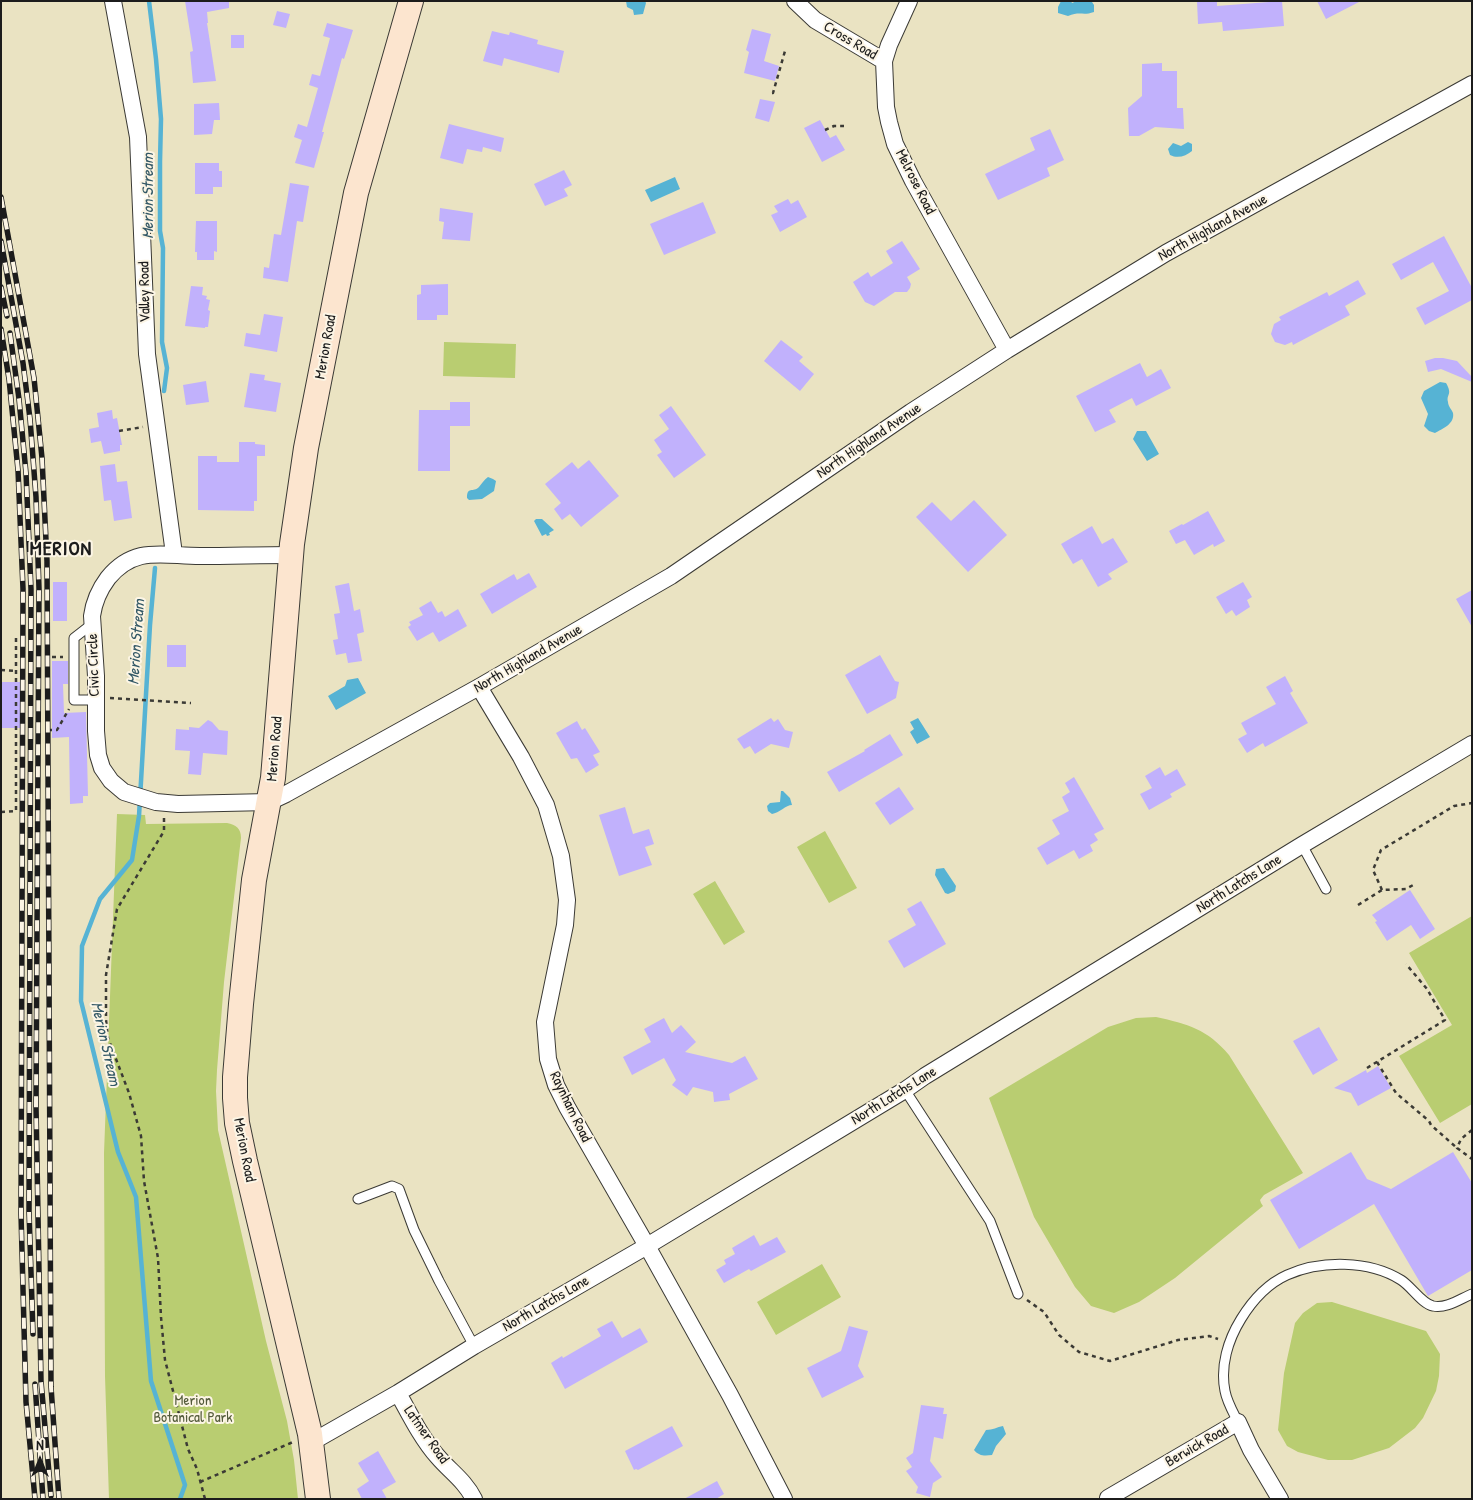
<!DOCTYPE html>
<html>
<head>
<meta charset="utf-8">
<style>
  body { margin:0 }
  #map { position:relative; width:1473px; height:1500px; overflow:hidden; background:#eae3c2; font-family:"Patrick Hand",sans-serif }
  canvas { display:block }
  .frame { position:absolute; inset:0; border:2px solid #1c1c1c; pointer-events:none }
  .north { position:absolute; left:15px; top:1435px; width:50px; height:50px; -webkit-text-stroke:4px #fcf5e5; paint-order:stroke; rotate:0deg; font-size:14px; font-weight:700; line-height:20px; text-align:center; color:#1c1c1c }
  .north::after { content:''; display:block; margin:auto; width:18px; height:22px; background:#1c1c1c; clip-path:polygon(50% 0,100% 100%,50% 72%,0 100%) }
</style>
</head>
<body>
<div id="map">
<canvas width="1473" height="1500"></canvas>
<div class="frame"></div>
<div class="north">N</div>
</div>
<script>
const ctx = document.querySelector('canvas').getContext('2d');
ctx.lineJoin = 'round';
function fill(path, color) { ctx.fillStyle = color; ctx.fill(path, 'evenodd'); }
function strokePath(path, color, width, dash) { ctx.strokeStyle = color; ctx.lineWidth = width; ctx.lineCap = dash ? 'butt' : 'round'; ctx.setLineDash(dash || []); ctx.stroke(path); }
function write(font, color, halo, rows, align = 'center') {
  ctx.font = font + ' "Patrick Hand",sans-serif'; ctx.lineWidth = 4; ctx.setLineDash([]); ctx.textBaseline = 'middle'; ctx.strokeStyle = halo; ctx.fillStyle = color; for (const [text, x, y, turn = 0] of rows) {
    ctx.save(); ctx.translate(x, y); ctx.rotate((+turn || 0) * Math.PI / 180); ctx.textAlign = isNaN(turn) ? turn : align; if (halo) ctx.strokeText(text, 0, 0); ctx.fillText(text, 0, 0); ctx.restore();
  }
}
const green = new Path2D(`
  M 444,342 L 516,344 L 515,378 L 443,376 Z
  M 117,814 L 145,815 L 146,824 L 227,823 C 236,825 241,828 241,838 L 224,982 L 217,1070 L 216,1091 L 218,1130 L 266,1341 L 287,1421 L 294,1460 L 298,1499 L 109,1499 L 105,1376 L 104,1153 Z
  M 825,831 L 857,888 L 829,903 L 797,847 Z
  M 715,881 L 745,932 L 724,945 L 693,894 Z
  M 1472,916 L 1472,1104 L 1440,1123 L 1399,1056 L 1452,1025 L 1409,953 Z
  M 1156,1017 C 1188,1024 1207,1029 1229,1055 L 1303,1173 L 1264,1195 L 1260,1200 L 1261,1203 L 1263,1206 L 1175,1278 L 1139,1302 L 1114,1313 L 1091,1306 L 1075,1287 L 1034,1217 L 989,1098 L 1108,1027 L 1136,1018 Z
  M 822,1264 L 841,1297 L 776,1335 L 757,1302 Z
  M 1332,1302 L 1426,1331 L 1440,1354 L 1439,1376 L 1436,1391 L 1423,1418 L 1415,1428 L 1389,1448 L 1352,1460 L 1328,1460 L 1298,1452 L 1287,1446 L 1278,1430 L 1284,1373 L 1295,1323 L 1303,1313 L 1317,1303 Z`);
const water = new Path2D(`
  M 626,1 L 645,1 L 646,3 L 643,14 L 634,15 L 633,10 L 627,7 Z
  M 1061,1 L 1071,1 L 1072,3 L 1077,1 L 1092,2 L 1094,5 L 1094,12 C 1083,16 1080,11 1068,16 L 1058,13 L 1058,7 Z
  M 1188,142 L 1192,144 L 1192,151 C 1186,156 1178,159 1170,155 L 1168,149 L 1173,143 L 1181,146 Z
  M 675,177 L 680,189 L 651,202 L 645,190 Z
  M 1440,382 L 1446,383 C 1453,395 1446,394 1448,402 C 1448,406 1452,410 1453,413 C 1455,424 1442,429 1435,433 L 1429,431 L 1424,426 L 1428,414 L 1421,398 L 1424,391 Z
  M 1137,431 L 1146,431 L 1159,454 L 1147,461 L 1133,439 Z
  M 488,477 L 493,479 L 496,481 L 494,491 L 482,499 L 469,500 L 467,498 C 467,486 473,493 479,487 C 482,483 484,480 488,477 Z
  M 536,519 L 542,519 L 554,530 L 549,533 L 550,535 L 547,536 L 546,534 L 542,536 L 534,521 Z
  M 358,678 L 366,693 L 336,710 L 328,696 L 345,686 L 347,680 Z
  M 918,718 L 930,737 L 917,744 L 910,732 L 914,729 L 910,722 Z
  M 781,791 L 783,791 L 790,798 L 792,805 C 786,805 779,813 772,814 L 768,811 L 767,806 L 770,803 L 780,802 Z
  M 944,868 L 956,886 L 955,891 L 948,894 L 945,893 L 935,875 L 936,869 Z
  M 1003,1426 L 1006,1434 L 996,1446 L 992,1455 C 984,1456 979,1456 974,1450 L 986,1430 C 993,1430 997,1427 1003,1426 Z`);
const stream = new Path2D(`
  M 149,1 L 156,59 L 161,119 L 160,162 L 160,231 L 163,248 L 162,342 L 167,368 L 164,391
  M 155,568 L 150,625 L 139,816 L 132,860 L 100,899 L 82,946 L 81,1001 L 118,1152 L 136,1197 L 151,1381 L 185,1485 L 180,1499`);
const building = new Path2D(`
  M 185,1 L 229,1 L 229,8 L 207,12 L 208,23 L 207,23 L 216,81 L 193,83 L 190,52 L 193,51 Z
  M 1197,1 L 1217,1 L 1217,6 L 1282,1 L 1284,26 L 1223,31 L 1222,22 L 1198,24 Z
  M 1317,1 L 1361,1 L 1326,19 Z
  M 277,11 L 290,14 L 286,28 L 273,25 Z
  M 327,23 L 353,30 L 344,59 L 342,58 L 322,132 L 324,132 L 314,168 L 295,163 L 302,140 L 294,137 L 298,124 L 307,127 L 318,88 L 309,85 L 312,74 L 320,76 L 330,38 L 323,36 Z
  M 752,29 L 771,34 L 764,61 L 779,66 L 775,81 L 744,73 L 749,52 L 746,50 Z
  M 492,31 L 509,35 L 510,32 L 538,40 L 537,44 L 564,51 L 559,73 L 504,58 L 502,66 L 483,61 Z
  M 231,35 L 244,35 L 244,48 L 231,48 Z
  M 1162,63 L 1162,71 L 1177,71 L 1177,108 L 1183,108 L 1184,129 L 1155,127 L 1139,136 L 1129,136 L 1128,108 L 1142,96 L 1142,64 Z
  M 760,99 L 775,102 L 769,122 L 755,118 Z
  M 219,103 L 220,120 L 214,120 L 212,134 L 194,135 L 194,104 Z
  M 820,120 L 830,138 L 836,135 L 845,150 L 822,162 L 804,128 Z
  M 449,124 L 504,138 L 501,152 L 483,147 L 482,152 L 467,149 L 463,164 L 440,158 Z
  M 1050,129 L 1064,160 L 1047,168 L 1050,176 L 998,200 L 985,174 L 1035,150 L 1030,138 Z
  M 195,163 L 219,163 L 219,171 L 222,171 L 222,187 L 213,187 L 213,194 L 195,194 Z
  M 564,170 L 572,185 L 564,189 L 568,196 L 545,206 L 534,184 Z
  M 290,183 L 309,186 L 303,222 L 297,221 L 288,282 L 263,278 L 264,267 L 269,268 L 274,234 L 281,235 Z
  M 788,199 L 791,204 L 798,200 L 807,217 L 780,232 L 771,215 L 778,212 L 774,206 Z
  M 703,202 L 716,233 L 664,255 L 650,224 Z
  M 440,208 L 473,213 L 470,241 L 442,239 L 444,222 L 439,221 Z
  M 196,221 L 217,221 L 217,252 L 214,251 L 214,260 L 197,260 L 197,252 L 195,252 Z
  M 1444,236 L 1472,288 L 1472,300 L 1425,325 L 1416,308 L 1449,291 L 1433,262 L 1401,280 L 1392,264 Z
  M 902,241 L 920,269 L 907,277 L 911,284 L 910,288 L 907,292 L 895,292 L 874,306 L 865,302 L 853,282 L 868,272 L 871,277 L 893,263 L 886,251 Z
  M 1358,280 L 1366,294 L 1345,306 L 1350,315 L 1293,345 L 1292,342 L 1285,345 L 1275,342 L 1271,334 L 1274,324 L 1281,320 L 1279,317 L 1327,292 L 1329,296 Z
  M 448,284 L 448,315 L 437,315 L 437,320 L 417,320 L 417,295 L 421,294 L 421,285 Z
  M 191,286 L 203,287 L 202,295 L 207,296 L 206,299 L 210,300 L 208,310 L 210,311 L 208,327 L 205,327 L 205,328 L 185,326 Z
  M 264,314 L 283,317 L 277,352 L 244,346 L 246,333 L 260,335 Z
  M 781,340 L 803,357 L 799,361 L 814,374 L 800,391 L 764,361 Z
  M 1435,358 L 1443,358 L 1457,361 L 1472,377 L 1472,382 L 1441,369 L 1428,372 L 1425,361 Z
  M 1140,363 L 1147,377 L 1161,369 L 1171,388 L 1136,406 L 1132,398 L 1109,410 L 1116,422 L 1095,432 L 1076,396 Z
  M 250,373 L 265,375 L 264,380 L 281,383 L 276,412 L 244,407 Z
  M 206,381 L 209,402 L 186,405 L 183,385 Z
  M 450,402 L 470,402 L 470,426 L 450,426 L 450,471 L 418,471 L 419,410 L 450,410 Z
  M 671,406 L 706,455 L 674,478 L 657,455 L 662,452 L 654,440 L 669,429 L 659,415 Z
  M 112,410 L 113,419 L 117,418 L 122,445 L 120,445 L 120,451 L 104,454 L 101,441 L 91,443 L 89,429 L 99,427 L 97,413 Z
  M 239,442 L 255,442 L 255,444 L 265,445 L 265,456 L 257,456 L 257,501 L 254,501 L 254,511 L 198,510 L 198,456 L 217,456 L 217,462 L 239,462 Z
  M 589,460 L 619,496 L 581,527 L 570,514 L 562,520 L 554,509 L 561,503 L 545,484 L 572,462 L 578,469 Z
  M 115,464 L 117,482 L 127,481 L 132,518 L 114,521 L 111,500 L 104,501 L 100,466 Z
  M 974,500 L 1007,535 L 968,572 L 916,517 L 932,502 L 951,521 Z
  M 1208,511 L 1225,541 L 1214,547 L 1213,544 L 1194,555 L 1185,540 L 1176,544 L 1169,531 L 1182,524 L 1183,525 Z
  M 1092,526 L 1102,544 L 1113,538 L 1128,562 L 1108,574 L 1112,579 L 1098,587 L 1082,559 L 1073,564 L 1061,544 Z
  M 529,573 L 537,587 L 492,614 L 480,594 L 514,574 L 517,580 Z
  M 53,582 L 67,582 L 67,621 L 53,621 Z
  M 1243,582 L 1252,597 L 1247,600 L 1250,607 L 1236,616 L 1232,610 L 1226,614 L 1216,597 Z
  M 349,583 L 354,611 L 360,609 L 364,632 L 357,634 L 362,661 L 348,663 L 346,653 L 336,655 L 333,640 L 338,639 L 334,614 L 340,613 L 335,586 Z
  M 1472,590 L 1472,627 L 1456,599 Z
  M 431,601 L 438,613 L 442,611 L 445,617 L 458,609 L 467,626 L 439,642 L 433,632 L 417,641 L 408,627 L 411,625 L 409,622 L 423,615 L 419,608 Z
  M 167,645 L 186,645 L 186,667 L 167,667 Z
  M 880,655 L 895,681 L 899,682 L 896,698 L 867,714 L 845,675 Z
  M 52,661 L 68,661 L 68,684 L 63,684 L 64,713 L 86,712 L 88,796 L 83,796 L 83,803 L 70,804 L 69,737 L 52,738 Z
  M 1285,676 L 1293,691 L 1290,693 L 1308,723 L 1265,747 L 1263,743 L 1247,753 L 1238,739 L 1247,734 L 1241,723 L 1276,704 L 1266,687 Z
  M 1,682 L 20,682 L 20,728 L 1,728 Z
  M 771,718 L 774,722 L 778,719 L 785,730 L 793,732 L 789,748 L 771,744 L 755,754 L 750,746 L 744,749 L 737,739 Z
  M 208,720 L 212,722 L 219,730 L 228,731 L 227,755 L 203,753 L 201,775 L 188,774 L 190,751 L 175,750 L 176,729 L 189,730 L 189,727 L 199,728 Z
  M 577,721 L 582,730 L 585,728 L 600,752 L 593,755 L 599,765 L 586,773 L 577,758 L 571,759 L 556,733 Z
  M 890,734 L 903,755 L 839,792 L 827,772 L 865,751 L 864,750 Z
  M 1160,767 L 1165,776 L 1177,769 L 1186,785 L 1170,794 L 1172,797 L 1149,810 L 1140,794 L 1152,788 L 1145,776 Z
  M 1074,777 L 1104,829 L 1094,834 L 1098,840 L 1090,845 L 1093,851 L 1079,859 L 1074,850 L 1047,865 L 1037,848 L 1060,834 L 1052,820 L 1069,811 L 1062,797 L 1070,792 L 1065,783 Z
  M 899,787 L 914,809 L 890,825 L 875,803 Z
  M 625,807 L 633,834 L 649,829 L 654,844 L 645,847 L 652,865 L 619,876 L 599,815 Z
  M 1410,890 L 1435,929 L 1420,939 L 1411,925 L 1387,941 L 1375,922 L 1377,921 L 1372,915 Z
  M 921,901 L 946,944 L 904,968 L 888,941 L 916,925 L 907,909 Z
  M 664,1018 L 672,1033 L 681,1025 L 696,1042 L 685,1052 L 732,1063 L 745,1056 L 758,1079 L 729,1094 L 730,1100 L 714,1102 L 713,1092 L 693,1087 L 687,1096 L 672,1085 L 676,1080 L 664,1058 L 632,1075 L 623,1057 L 651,1042 L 644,1029 Z
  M 1319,1027 L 1338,1060 L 1313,1075 L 1293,1041 Z
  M 1378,1066 L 1391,1088 L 1358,1106 L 1351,1093 L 1334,1088 L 1366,1070 L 1367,1073 Z
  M 1351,1152 L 1367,1179 L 1391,1189 L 1453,1152 L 1472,1183 L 1472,1270 L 1428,1296 L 1374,1204 L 1299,1249 L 1270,1200 Z
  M 754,1235 L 760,1246 L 777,1237 L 786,1252 L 751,1271 L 749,1269 L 724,1283 L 716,1270 L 726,1264 L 724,1260 L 735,1254 L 732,1248 Z
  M 612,1321 L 622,1338 L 640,1328 L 648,1342 L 565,1389 L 551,1363 L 562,1356 L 563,1358 L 601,1336 L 597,1329 Z
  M 849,1326 L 868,1331 L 858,1366 L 864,1377 L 822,1398 L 807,1368 L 841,1351 Z
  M 921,1405 L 944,1408 L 943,1414 L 947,1414 L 943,1439 L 934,1437 L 930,1461 L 942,1477 L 933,1483 L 930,1497 L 916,1493 L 918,1487 L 906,1471 L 912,1467 L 906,1458 L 913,1453 Z
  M 672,1426 L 683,1446 L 638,1470 L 636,1469 L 634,1470 L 625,1451 Z
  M 378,1451 L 396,1482 L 382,1490 L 387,1499 L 362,1499 L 357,1489 L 369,1481 L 358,1463 Z
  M 717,1481 L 724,1494 L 716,1499 L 684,1499 Z`);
const path = new Path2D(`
  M 772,93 L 773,93 L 785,51
  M 825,130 L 834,126 L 844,126
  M 119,431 L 143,427
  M 52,657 L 63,657
  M 1,670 L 16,671
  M 110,698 L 191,703
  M 48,730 L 57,730 L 69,709
  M 1,812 L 16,811 L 16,634
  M 164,818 L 164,831 L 117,909 L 106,975 L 106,1020 L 108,1038 L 129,1093 L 141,1136 L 144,1181 L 158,1258 L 161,1317 L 165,1360 L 188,1449 L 197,1469 L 205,1499
  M 1382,890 L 1373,870 L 1381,850 L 1454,806 L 1472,803
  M 1358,905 L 1382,890 L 1406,889 L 1415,884
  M 1377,1062 L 1396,1093 L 1429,1121 L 1431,1125 L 1457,1148
  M 1367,1068 L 1445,1020 L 1427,989 L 1406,964
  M 1472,1130 L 1461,1139 L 1457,1148 L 1472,1159
  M 1027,1300 L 1044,1312 L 1059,1335 L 1079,1352 L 1110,1361 L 1178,1340 L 1209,1336 L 1218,1339
  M 200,1482 L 293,1442`);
const lane = new Path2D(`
  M 92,624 L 74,638 L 74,700 L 96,700
  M 1302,845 L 1326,889
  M 905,1090 L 990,1221 L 1018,1294
  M 358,1199 L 392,1186 L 399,1189 L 414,1230 L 439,1281 L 474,1346
  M 1238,1422 C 1233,1412 1227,1402 1225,1391 C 1220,1366 1228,1340 1241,1319 C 1252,1301 1267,1284 1287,1275 C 1321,1260 1369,1260 1401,1280 C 1411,1286 1422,1304 1433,1306 C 1446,1309 1460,1299 1472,1294`);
const street = new Path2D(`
  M 113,1 L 138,137 L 147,354 L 174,554
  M 795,1 L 815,20 L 884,61
  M 909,1 L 889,45 L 884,61 L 886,107 L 889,122 L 895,144 L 913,181 L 1007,350
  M 291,555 C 261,555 230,556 200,556 C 163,556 135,545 108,578 C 99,590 94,601 92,616 L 96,676 L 96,731 L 98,755 L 102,768 L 111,781 L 124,792 L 156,802 L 178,804 L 269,802 L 286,794 L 479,687 L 671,576 L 911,412 L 1007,350 L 1166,253 L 1472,84
  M 479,687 L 521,757 L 546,805 L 561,856 L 567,900 L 565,925 L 545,1022 L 548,1059 L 556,1085 L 567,1107 L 647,1246 L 730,1395 L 784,1499
  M 398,1393 C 410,1415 422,1439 438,1457 C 451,1472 465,1481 474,1499
  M 312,1442 L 398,1393 L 474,1346 L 647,1246 L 905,1090 L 925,1076 L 1302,845 L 1472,744
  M 1108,1498 L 1238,1422 L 1251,1450 L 1280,1499`);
const secondary = new Path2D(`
  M 318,1499 L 310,1434 L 245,1161 L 237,1123 L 235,1098 L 235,1077 L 241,1004 L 254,880 L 273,778 L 292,544 L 306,448 L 356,193 L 411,1`);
const rail = new Path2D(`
  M 1,197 L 34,378 L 42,458 L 47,561 L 51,1387 L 59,1499
  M 1,241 L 23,363 L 30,419 L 36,497 L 39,589 L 36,1106 L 41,1381 L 51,1496
  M 1,287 L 7,316
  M 1,329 L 9,379 L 18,470 L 23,589 L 21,1214 L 26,1402 L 35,1499
  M 10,333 L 19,399 L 26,473 L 31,589 L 29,1211 L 33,1334
  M 35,1384 L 43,1499`);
const streetNames = [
  ["Cross Road",850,41,31],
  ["Melrose Road",915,182,63],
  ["North Highland Avenue",1213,228,-29],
  ["Valley Road",145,292,-91],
  ["Merion Road",326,347,-80],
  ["North Highland Avenue",869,441,-34],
  ["North Highland Avenue",528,659,-30],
  ["Civic Circle",94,665,-92],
  ["Merion Road",275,749,-85],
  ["North Latchs Lane",1239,884,-32],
  ["North Latchs Lane",894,1096,-32],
  ["Raynham Road",570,1107,64],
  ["Merion Road",244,1150,79],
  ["North Latchs Lane",546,1304,-30],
  ["Latmer Road",426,1435,55],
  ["Berwick Road",1197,1446,-30]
];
const parkNames = [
  ["Merion",193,1401],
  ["Botanical Park",193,1418]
];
const waterNames = [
  ["Merion Stream",149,196,-90],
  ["Merion Stream",137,642,-86],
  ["Merion Stream",105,1044,77]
];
const districtNames = [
  ["MERION",61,550]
];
fill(green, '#b9cd71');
fill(water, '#56b3d4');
strokePath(stream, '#56b3d4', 4.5);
fill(building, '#c1b1fc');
strokePath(lane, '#3b3a35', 11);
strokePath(street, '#3b3a35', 18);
strokePath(secondary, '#3b3a35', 26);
strokePath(path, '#3b3a35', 2.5, [4, 4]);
strokePath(lane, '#fff', 9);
strokePath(street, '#fff', 16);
strokePath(secondary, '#fce5cf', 24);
strokePath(rail, '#1c1c1c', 5.5);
strokePath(rail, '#fcf5e5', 4, [11]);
write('15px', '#1c1c1c', '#fcf5e5', streetNames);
write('15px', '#535a3a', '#fcf5e5', parkNames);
write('italic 16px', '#335866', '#fcf5e5', waterNames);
ctx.letterSpacing = '1px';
write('bold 20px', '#1c1c1c', '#fcf5e5', districtNames);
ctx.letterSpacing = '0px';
</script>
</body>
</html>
